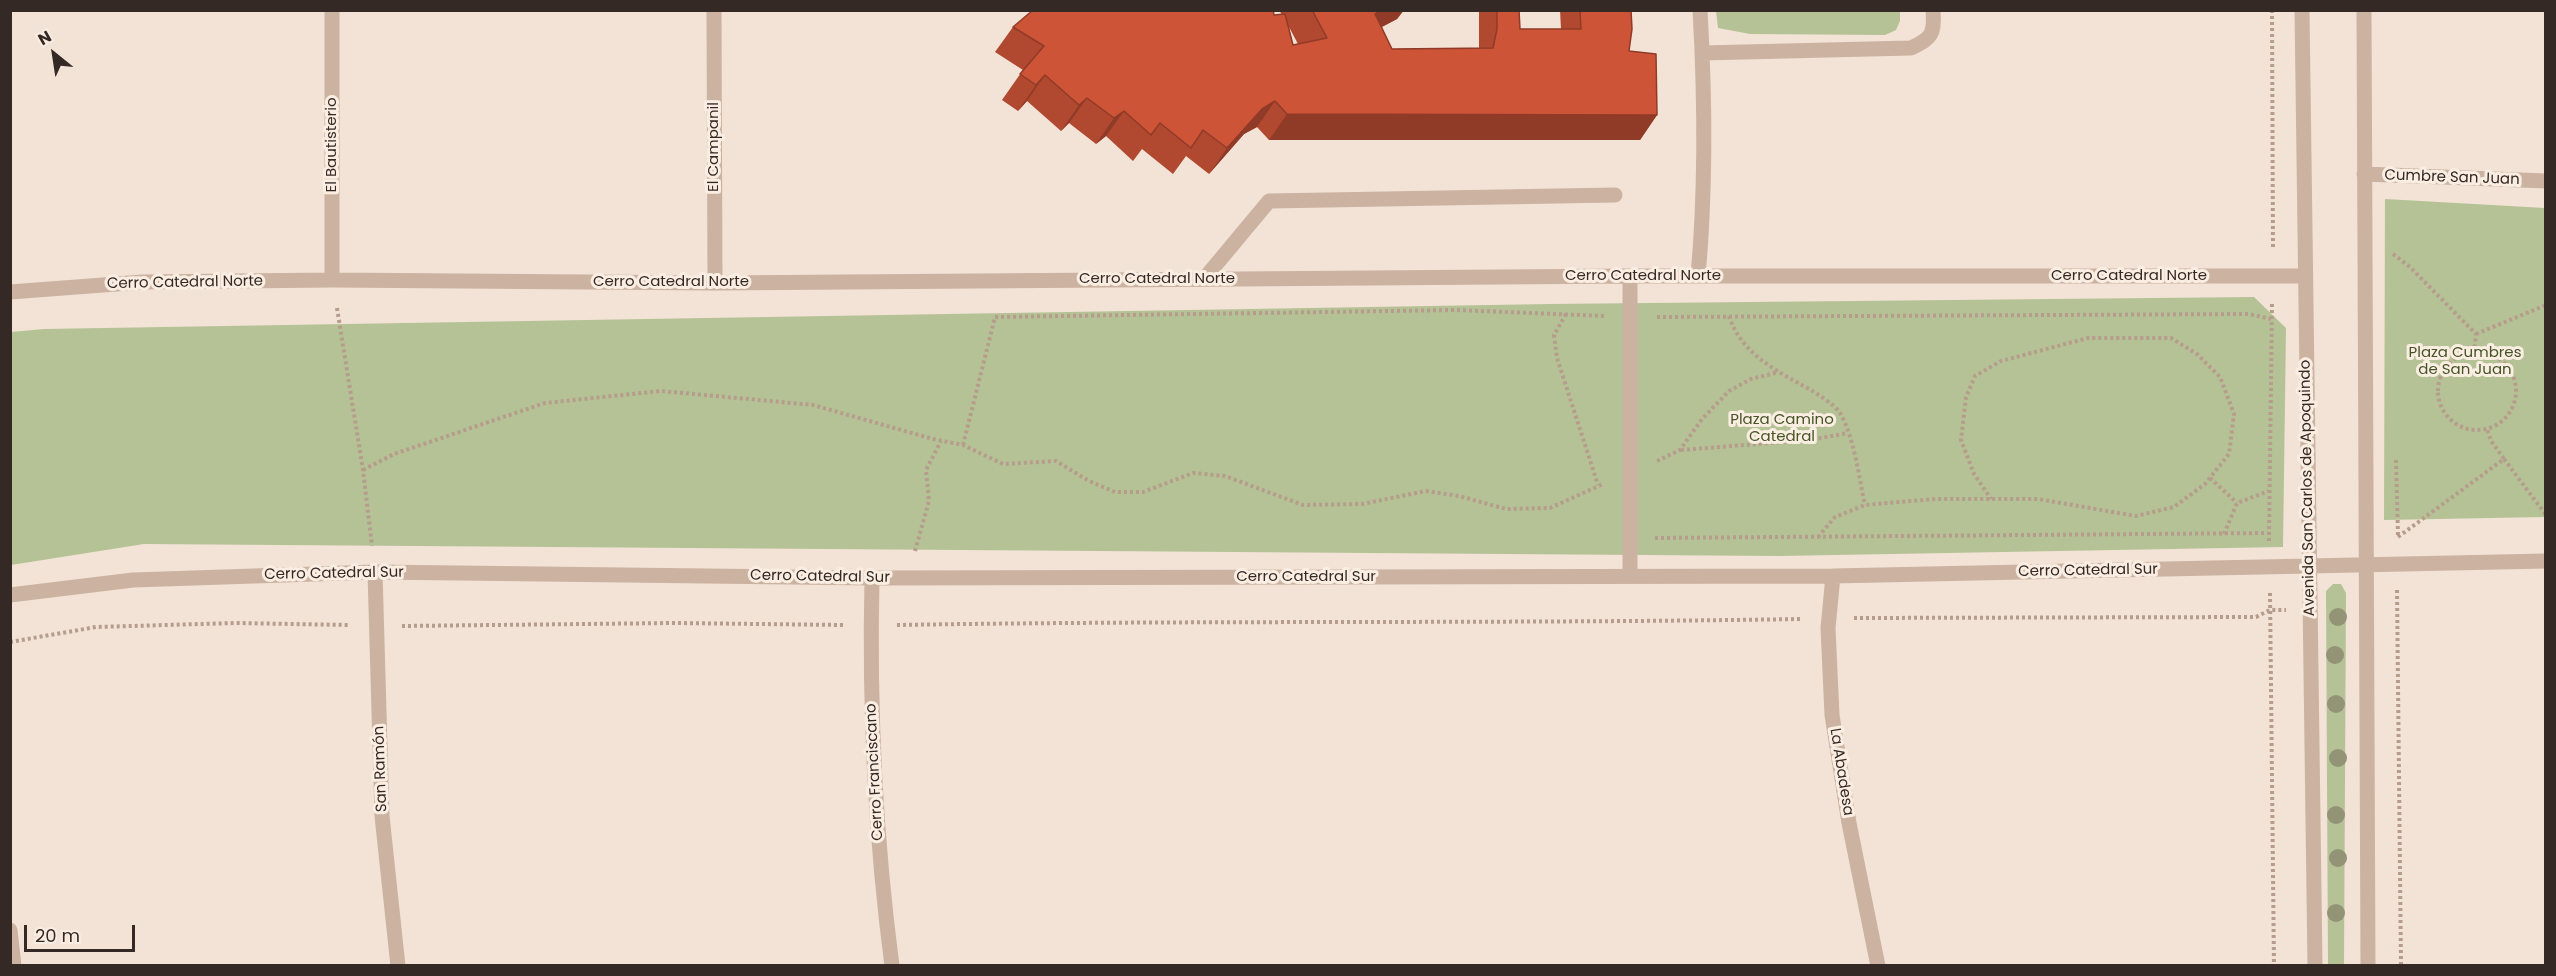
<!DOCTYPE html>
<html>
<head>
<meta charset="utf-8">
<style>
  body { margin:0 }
  #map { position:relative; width:2556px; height:976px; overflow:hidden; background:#f2e3d6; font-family:Poppins,sans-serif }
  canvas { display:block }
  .frame { position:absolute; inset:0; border:12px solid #352925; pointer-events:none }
  .north { position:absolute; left:24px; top:24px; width:60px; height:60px; -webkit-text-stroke:4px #faeee2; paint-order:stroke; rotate:330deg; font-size:16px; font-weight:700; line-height:24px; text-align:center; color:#352925 }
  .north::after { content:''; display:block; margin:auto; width:21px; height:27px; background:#352925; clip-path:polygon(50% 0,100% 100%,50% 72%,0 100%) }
  .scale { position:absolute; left:24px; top:925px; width:111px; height:27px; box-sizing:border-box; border:3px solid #352925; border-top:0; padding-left:8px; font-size:18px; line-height:21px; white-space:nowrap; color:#352925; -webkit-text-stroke:4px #faeee2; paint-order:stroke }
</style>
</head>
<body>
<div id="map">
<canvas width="2556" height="976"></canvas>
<div class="frame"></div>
<div class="north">N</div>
<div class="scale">20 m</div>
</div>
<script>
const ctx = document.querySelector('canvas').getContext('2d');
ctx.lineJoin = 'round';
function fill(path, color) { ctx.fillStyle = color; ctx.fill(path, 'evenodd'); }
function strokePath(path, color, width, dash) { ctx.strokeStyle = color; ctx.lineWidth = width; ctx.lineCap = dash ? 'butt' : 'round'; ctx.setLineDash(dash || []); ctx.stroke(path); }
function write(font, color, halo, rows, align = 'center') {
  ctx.font = font + ' Poppins,sans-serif'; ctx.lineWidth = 6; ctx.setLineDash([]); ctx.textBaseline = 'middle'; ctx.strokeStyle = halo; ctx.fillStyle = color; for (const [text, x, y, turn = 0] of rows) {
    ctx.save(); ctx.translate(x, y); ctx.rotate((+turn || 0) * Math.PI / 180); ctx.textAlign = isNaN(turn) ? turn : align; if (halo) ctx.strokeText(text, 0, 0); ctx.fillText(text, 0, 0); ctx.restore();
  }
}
const green = new Path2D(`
  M 1716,11 L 1900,11 L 1900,21 L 1896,30 L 1885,35 L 1750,34 L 1718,28 Z
  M 2385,199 L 2545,208 L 2545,517 L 2384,520 Z
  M 2254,297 L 2286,328 L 2283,547 L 1779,556 L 144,544 L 11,565 L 11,332 L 44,329 L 1550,304 Z
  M 2333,584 L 2341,584 L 2346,593 L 2344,966 L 2328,965 L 2326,591 Z`);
const path = new Path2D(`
  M 2272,10 L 2273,250
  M 2393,254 L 2410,267 L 2476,334 L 2474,353
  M 337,308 L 363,470 L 372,546
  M 1566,314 L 1554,335 L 1557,358 L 1598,485
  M 1729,316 C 1742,355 1777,371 1811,390 C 1820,396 1834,404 1840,413 C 1854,436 1859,478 1865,505
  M 1657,317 L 2249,314 L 2271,319
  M 2476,334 L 2546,305
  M2438 391a39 39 0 1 1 78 0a39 39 0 1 1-78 0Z
  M 963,445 L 995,317 L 1456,310 L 1605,316
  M 1681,450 L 1810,440 L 1848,433
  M 2504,459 L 2546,515
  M 2396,460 L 2398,536
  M 1657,461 L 1680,450 L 1702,419 L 1729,391 L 1751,379 L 1779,372
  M 363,470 L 394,454 L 545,403 L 661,391 L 813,405 L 933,439 L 963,445 L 1003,464 L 1056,461 L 1089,481 L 1115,492 L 1143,492 L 1193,473 L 1225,476 L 1303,505 L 1362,504 L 1426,491 L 1459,496 L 1506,509 L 1550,508 L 1603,484
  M 2210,478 L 2237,503
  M 2224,534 L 2237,503 L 2269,491
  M 1818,537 L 1835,517 L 1865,505 L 1936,499 L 2038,499 L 2136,516 L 2174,507 L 2205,484 L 2229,454 L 2234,414 L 2220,377 L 2197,354 L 2171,338 L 2088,338 L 2001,361 L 1975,376 L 1966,397 L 1961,440 L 1974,474 L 1991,499
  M 2398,537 L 2504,459 L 2491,441 L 2487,429
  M 1655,538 L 2268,533
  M 2269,541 L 2272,302
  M 915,551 L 929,501 L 926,470 L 941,441
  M 2397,590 L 2401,966
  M 2270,593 L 2274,966
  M 1854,618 L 2256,617 L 2270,610 L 2286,610
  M 897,625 C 1198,620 1500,624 1801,619
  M 402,626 L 674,623 L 844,625
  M 10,642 L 96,627 L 236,623 L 349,625`);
const minor = new Path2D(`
  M 332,10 L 332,280
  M 714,10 L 715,283
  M 2302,10 C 2305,329 2312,647 2315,966
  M 2364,10 L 2368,966
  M 1702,53 L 1911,48 C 1932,38 1935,34 1933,10
  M 2364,174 L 2546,181
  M 1630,276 L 1630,576
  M 1698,276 C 1706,188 1705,98 1700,10
  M 1204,279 L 1269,201 L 1615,195
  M 10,292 L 143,282 L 332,280 L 715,283 L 1630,276 L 2304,276
  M 375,572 L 382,816 L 398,966
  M 1833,576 L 1828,628 L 1832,715 L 1849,823 L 1878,966
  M 872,578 C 869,708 875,836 892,966
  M 10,595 L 133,580 L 375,572 L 872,578 L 1833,576 L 2546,561
  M 10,930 L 14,966`);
const trees = [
  [2338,617],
  [2335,655],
  [2336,704],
  [2338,758],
  [2336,815],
  [2338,858],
  [2336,913]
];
const wall = new Path2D(`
  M 1279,10 L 1404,10 L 1397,19 L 1382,27 L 1392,49 L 1479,48 L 1479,10 L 1519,10 L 1520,29 L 1561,29 L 1560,10 L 1631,10 L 1629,51 L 1657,115 L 1640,140 L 1269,140 L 1257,127 L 1244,134 L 1209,174 L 1186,156 L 1173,174 L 1142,149 L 1133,161 L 1106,136 L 1096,144 L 1069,123 L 1061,131 L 1027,101 L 1018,111 L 1002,100 L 1023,70 L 995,52 L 1013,27 L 1282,15 ZM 1289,27 L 1298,44 L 1293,45 Z`);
const shadedWall = new Path2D(`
  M 1382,10 L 1404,10 L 1397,19 L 1358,39 L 1375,14 Z
  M 1045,75 L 1027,101 L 1018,111 L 1036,85 Z
  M 1087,98 L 1069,123 L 1061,131 L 1079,105 Z
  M 1275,101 L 1257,127 L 1244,134 L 1209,174 L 1227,148 L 1262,109 Z
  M 1124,111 L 1106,136 L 1096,144 L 1114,118 Z
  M 1287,114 L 1657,115 L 1640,140 L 1269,140 Z`);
const building = new Path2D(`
  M 1033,10 L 1273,10 L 1274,15 L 1285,14 L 1293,45 L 1327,38 L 1312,10 L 1382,10 L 1375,14 L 1392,49 L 1493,48 L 1497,29 L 1497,10 L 1519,10 L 1520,29 L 1581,29 L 1580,10 L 1631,10 L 1632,29 L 1629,51 L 1656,54 L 1657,115 L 1287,114 L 1275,101 L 1262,109 L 1227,148 L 1203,130 L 1191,148 L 1160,123 L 1151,135 L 1124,111 L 1114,118 L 1087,98 L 1079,105 L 1045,75 L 1036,85 L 1020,74 L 1044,46 L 1013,27 Z`);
const streetNames = [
  ["El Bautisterio",332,145,-90],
  ["El Campanil",714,147,-90],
  ["Cumbre San Juan",2452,178,2],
  ["Cerro Catedral Norte",1643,276],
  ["Cerro Catedral Norte",2129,276],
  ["Cerro Catedral Norte",1157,279],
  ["Cerro Catedral Norte",671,282],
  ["Cerro Catedral Norte",185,283,-1],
  ["Avenida San Carlos de Apoquindo",2308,488,-91],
  ["Cerro Catedral Sur",2088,571,-1],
  ["Cerro Catedral Sur",334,574,-1],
  ["Cerro Catedral Sur",820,577,1],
  ["Cerro Catedral Sur",1306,577],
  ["San Ramón",381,769,-92],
  ["Cerro Franciscano",875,772,-93],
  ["La Abadesa",1841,772,81]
];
const parkNames = [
  ["Plaza Cumbres",2465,353],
  ["de San Juan",2465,370],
  ["Plaza Camino",1782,420],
  ["Catedral",1782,437]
];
fill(green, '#b5c295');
strokePath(path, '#b69c8c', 4, [3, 3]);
strokePath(minor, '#cbb2a1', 15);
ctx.fillStyle = '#939476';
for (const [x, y] of trees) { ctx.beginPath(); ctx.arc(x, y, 9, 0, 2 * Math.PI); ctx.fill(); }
fill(wall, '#b14830');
fill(shadedWall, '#903b27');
fill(building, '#ce5438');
strokePath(building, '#903b27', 1.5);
write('15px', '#352925', '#faeee2', streetNames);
write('15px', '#465427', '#faeee2', parkNames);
</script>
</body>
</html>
